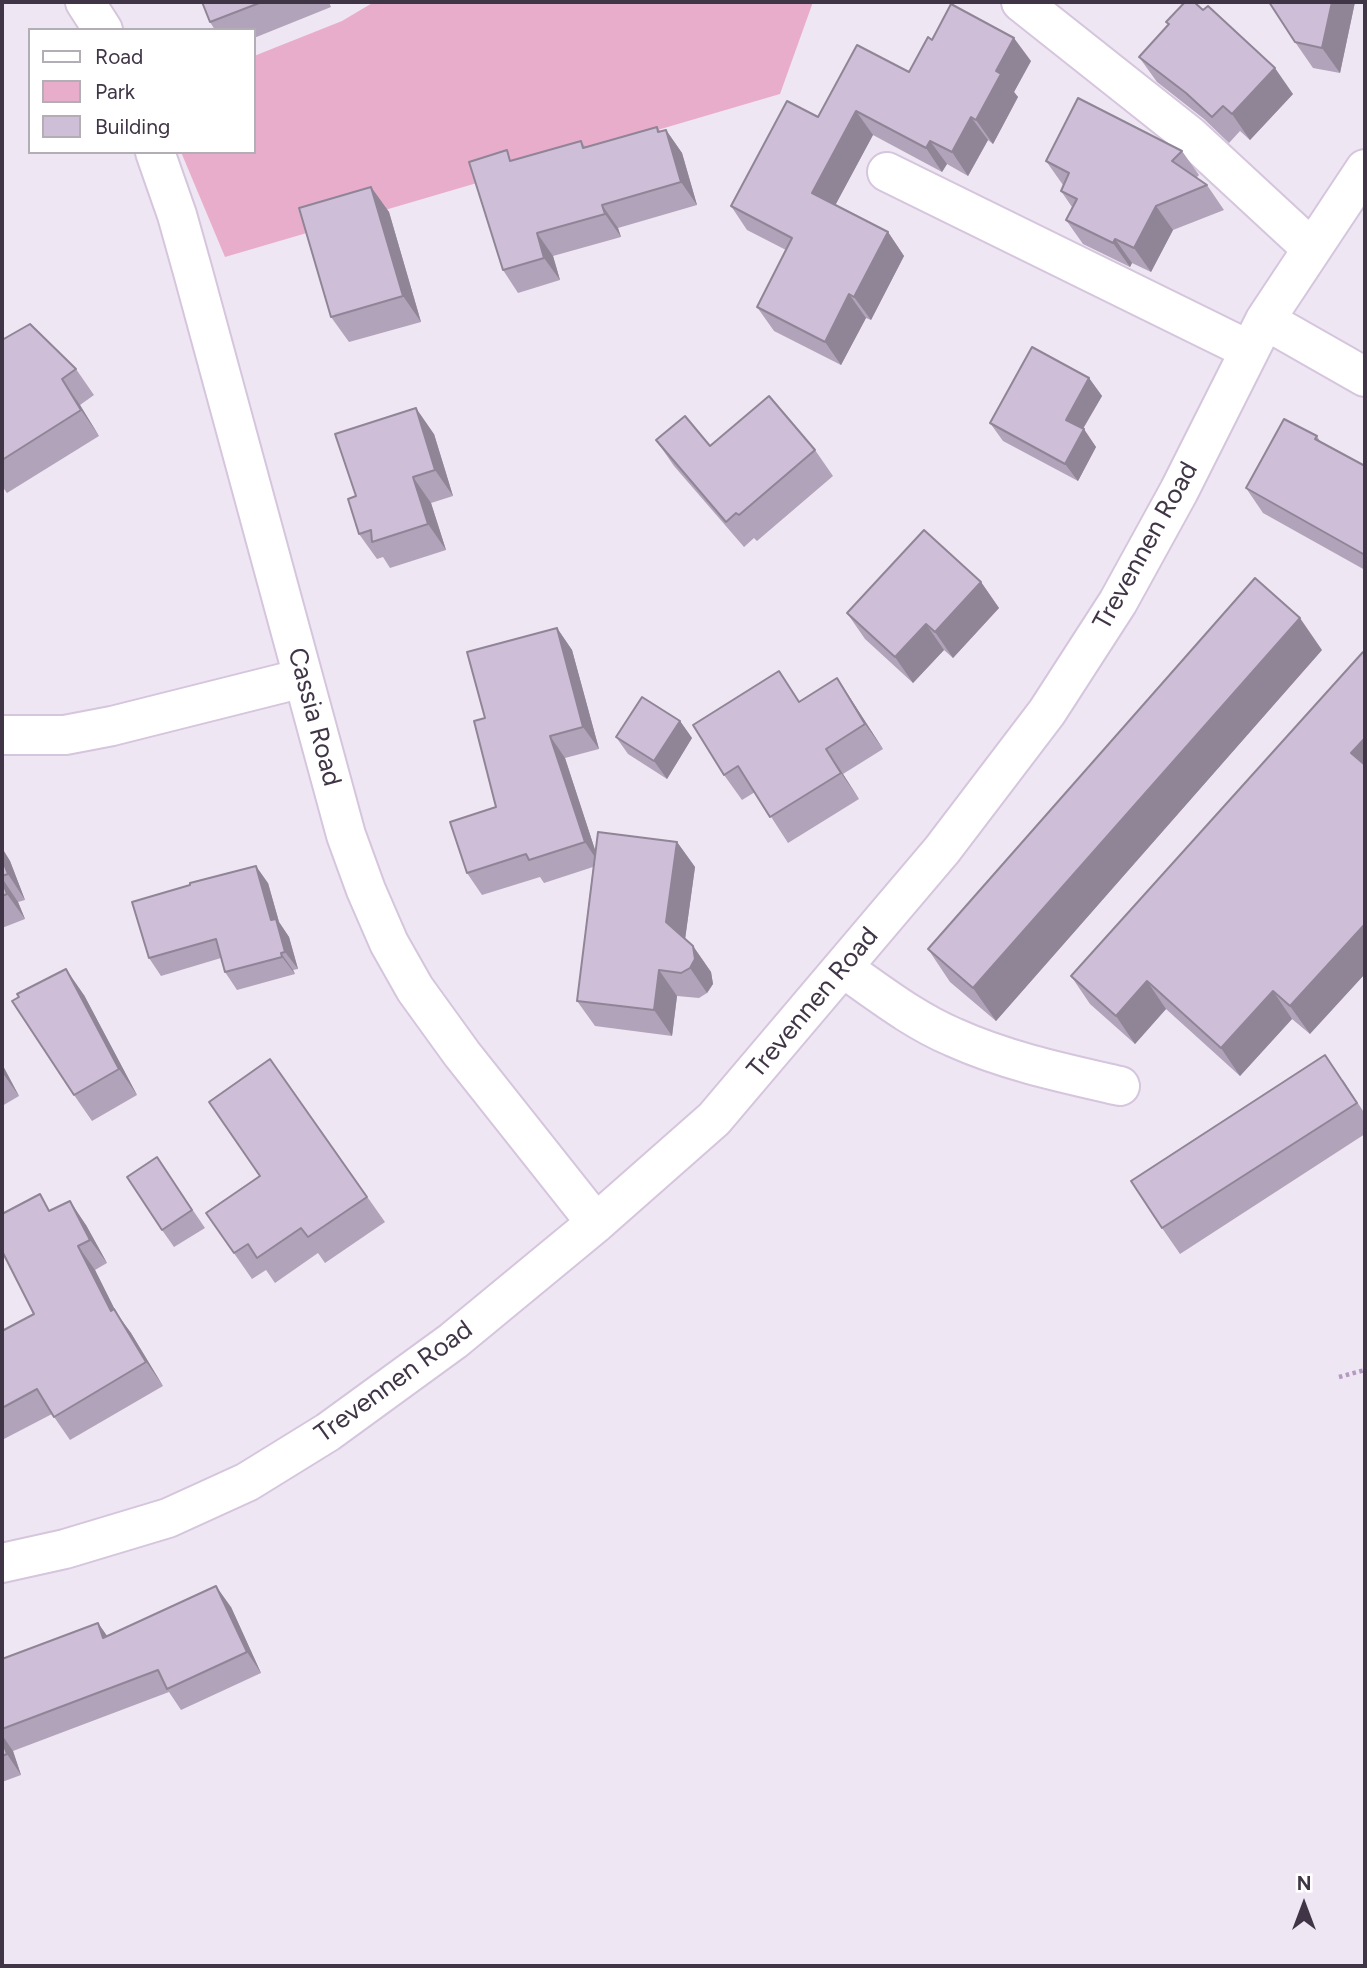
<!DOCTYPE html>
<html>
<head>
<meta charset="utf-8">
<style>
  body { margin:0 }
  #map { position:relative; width:1367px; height:1968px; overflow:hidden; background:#efe6f3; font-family:Figtree,sans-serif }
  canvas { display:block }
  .frame { position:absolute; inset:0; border:4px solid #403546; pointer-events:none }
  .legend { position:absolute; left:28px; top:28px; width:228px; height:126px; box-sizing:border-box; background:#fff; border:2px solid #b3aeb5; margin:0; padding:9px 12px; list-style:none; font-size:21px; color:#403546 }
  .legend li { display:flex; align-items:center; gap:14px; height:35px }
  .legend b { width:35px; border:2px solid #b3aeb5 }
  .north { position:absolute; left:1269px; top:1870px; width:70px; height:70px; -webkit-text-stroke:5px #fff; paint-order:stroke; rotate:0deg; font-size:19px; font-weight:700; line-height:28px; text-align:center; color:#403546 }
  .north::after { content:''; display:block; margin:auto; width:24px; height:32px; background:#403546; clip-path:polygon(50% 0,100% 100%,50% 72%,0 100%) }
</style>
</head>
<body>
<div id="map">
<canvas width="1367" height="1968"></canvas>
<div class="frame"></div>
<ul class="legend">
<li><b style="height:9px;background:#fff"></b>Road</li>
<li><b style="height:19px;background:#e9adcc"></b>Park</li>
<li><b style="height:19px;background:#cebed8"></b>Building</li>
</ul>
<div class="north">N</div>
</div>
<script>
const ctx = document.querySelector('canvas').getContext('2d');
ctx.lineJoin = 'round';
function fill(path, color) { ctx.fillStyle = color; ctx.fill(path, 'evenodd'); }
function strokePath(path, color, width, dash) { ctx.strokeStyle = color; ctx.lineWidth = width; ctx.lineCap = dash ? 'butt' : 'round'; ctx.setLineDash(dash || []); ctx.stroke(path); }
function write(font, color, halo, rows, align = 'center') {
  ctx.font = font + ' Figtree,sans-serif'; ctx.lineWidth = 5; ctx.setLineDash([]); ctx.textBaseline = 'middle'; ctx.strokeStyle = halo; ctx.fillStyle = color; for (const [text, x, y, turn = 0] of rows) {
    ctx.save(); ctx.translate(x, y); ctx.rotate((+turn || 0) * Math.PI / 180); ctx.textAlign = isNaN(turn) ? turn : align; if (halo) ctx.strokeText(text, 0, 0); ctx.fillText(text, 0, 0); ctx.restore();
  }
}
const green = new Path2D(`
  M 374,2 L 813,2 L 780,94 L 225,257 L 181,152 L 254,152 L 254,56 L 342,21 Z`);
const path = new Path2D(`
  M 1339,1377 L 1365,1370`);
const minor = new Path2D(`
  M 85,2 L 103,30
  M 1021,2 L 1190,136 L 1311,248
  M 155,152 L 177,215 L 193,272 L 346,835 L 366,890 L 389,943 L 415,989 L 462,1054 L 596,1223
  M 887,172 L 1249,350
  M 1265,320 L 1365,377
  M 2,735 L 65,735 L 112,726 L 303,678
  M 843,968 C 879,993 913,1020 953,1037 C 1006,1061 1063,1073 1120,1086
  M 2,1563 L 65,1549 L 168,1518 L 247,1482 L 328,1432 L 453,1341 L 596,1223 L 714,1119 L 942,850 L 1047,712 L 1118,602 L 1179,491 L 1265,320 L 1365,169`);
const wall = new Path2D(`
  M 202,2 L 329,2 L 331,7 L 254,38 L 254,30 L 215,30 L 210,22 Z
  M 1355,2 L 1340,73 L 1313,68 L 1295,42 Z
  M 1166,22 L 1293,94 L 1250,140 L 1240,131 L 1229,143 L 1204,119 L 1157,82 L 1139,57 L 1168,25 Z
  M 932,40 L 1031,61 L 1014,92 L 1018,97 L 993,144 L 988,140 L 968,176 L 947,164 L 942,172 L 873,135 L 835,205 L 888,232 L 904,256 L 871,320 L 866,318 L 841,365 L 774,331 L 757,307 L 786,250 L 747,230 L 731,206 L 818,117 L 909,72 Z
  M 666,130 L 682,153 L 697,205 L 618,228 L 621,237 L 553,256 L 560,280 L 518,293 L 503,270 L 513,160 L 581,141 L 586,148 Z
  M 1182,151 L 1199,175 L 1196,178 L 1207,185 L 1224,210 L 1173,230 L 1151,272 L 1132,263 L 1130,267 L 1083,244 L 1066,220 L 1072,207 L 1061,191 L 1063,185 L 1046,161 Z
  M 371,187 L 389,212 L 421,322 L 349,342 L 331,317 Z
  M 2,340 L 76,369 L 94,395 L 80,405 L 99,436 L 7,493 L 2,486 Z
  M 1089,378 L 1102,396 L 1083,429 L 1096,447 L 1078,481 L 1003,441 L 990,423 Z
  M 434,434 L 453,496 L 431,503 L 446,550 L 390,568 L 383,557 L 377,559 L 359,534 L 356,496 Z
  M 1317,436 L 1321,443 L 1365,466 L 1365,570 L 1263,513 L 1246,488 Z
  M 656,440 L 710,446 L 815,450 L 833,476 L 757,541 L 754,538 L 744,547 L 674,466 Z
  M 981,582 L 999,608 L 953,658 L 944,650 L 913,683 L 865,639 L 847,613 Z
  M 557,628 L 572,650 L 599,749 L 565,758 L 595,850 L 677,842 L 695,867 L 685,939 L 693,946 L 711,972 L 713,984 L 707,993 L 699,998 L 677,996 L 672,1036 L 595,1026 L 577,1001 L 593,867 L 544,883 L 540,877 L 482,895 L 467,873 L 496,807 L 485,718 Z
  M 1322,650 L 996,1021 L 950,982 L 928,949 Z
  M 1363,652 L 1310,1034 L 1292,1019 L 1240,1076 L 1166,1009 L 1135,1044 L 1090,1004 L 1071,976 Z
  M 837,678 L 854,704 L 883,749 L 843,774 L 859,799 L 788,843 L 755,792 L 742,800 L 724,775 L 800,701 Z
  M 680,721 L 692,738 L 667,779 L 628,754 L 616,737 Z
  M 2,848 L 10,861 L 25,900 L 18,902 L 25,919 L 2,928 Z
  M 268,883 L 279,922 L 289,937 L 298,969 L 293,970 L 295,974 L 237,990 L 225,972 L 221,958 L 161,976 L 149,958 Z
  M 84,995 L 137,1095 L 92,1121 L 74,1095 Z
  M 270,1059 L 385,1222 L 325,1263 L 318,1253 L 275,1283 L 266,1270 L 252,1279 L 206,1213 L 260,1176 Z
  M 2,1064 L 19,1096 L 2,1106 Z
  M 1343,1080 L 1365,1114 L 1365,1134 L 1180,1254 L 1162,1228 Z
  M 169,1175 L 205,1228 L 174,1247 L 162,1230 Z
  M 51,1210 L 86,1225 L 107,1263 L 95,1270 L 117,1314 L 131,1333 L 163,1386 L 70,1440 L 52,1414 L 2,1440 L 2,1331 L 34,1314 Z
  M 231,1607 L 261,1673 L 181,1710 L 169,1692 L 13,1751 L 21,1775 L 2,1782 L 2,1659 L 98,1623 L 107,1636 Z`);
const shadedWall = new Path2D(`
  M 1332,2 L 1355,2 L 1340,73 L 1322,48 Z
  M 1014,38 L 1031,61 L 1014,92 L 1018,97 L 993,144 L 976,120 L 996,71 Z
  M 1275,68 L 1293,94 L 1250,140 L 1232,114 Z
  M 856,111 L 873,135 L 829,217 L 812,193 Z
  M 971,117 L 988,140 L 968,176 L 952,152 Z
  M 657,127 L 671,147 L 666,130 L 682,153 L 697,205 L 681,182 Z
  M 930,141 L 947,164 L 942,172 L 926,148 Z
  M 371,187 L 389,212 L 421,322 L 403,296 Z
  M 602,205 L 618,228 L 621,237 L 605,214 Z
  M 1156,206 L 1173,230 L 1151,272 L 1134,248 Z
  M 888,232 L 904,256 L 871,320 L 854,297 Z
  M 537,233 L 553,256 L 560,280 L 544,258 Z
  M 1115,239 L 1132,263 L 1130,267 L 1113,243 Z
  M 849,294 L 866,318 L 841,365 L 825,342 Z
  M 1089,378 L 1102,396 L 1078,437 L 1066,420 Z
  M 62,379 L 80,405 L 99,436 L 81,410 Z
  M 416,408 L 434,434 L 453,496 L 435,470 Z
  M 1084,429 L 1096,447 L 1078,481 L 1065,464 Z
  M 413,477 L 431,503 L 446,550 L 428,524 Z
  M 981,582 L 999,608 L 953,658 L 935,632 Z
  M 1300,618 L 1322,650 L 996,1021 L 973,988 Z
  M 926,624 L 944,650 L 913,683 L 895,657 Z
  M 557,628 L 572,650 L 599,749 L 583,727 Z
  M 837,678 L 854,704 L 883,749 L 865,724 Z
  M 680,721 L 692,738 L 667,779 L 654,761 Z
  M 550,736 L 565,758 L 600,865 L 585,842 Z
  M 1365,738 L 1365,773 L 1351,753 Z
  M 826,749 L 843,774 L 859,799 L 841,773 Z
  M 677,842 L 695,867 L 684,947 L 666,922 Z
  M 2,848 L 10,861 L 25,900 L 8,874 L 2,859 Z
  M 256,866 L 268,883 L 279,922 L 289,937 L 298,969 L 285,952 L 271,920 Z
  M 2,878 L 18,902 L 25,919 L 7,894 Z
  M 1365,924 L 1365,974 L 1310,1034 L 1290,1006 Z
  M 693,946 L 711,972 L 713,984 L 707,993 L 690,968 Z
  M 281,953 L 293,970 L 295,974 L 282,957 Z
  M 66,969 L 84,995 L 137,1095 L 119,1069 Z
  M 659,970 L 677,996 L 672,1036 L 654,1010 Z
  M 1147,981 L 1166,1009 L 1135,1044 L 1116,1016 Z
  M 1273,991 L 1292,1019 L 1240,1076 L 1221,1048 Z
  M 2,1064 L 19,1096 L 2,1072 Z
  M 70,1201 L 86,1225 L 107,1263 L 90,1240 Z
  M 78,1246 L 95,1270 L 117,1314 L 131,1333 L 163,1386 L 111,1311 Z
  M 216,1586 L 231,1607 L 261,1673 L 247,1652 Z
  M 98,1623 L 112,1643 L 103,1638 Z
  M 2,1735 L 13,1751 L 21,1775 L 7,1754 L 2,1740 Z`);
const building = new Path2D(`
  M 202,2 L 262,2 L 210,22 Z
  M 1185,2 L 1194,2 L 1203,10 L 1208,6 L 1275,68 L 1232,114 L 1223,106 L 1212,117 L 1186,93 L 1139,57 L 1169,24 L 1166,22 Z
  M 1269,2 L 1332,2 L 1322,48 L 1295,42 Z
  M 951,4 L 1014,38 L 996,71 L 1001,74 L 976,120 L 971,117 L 952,152 L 930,141 L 926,148 L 856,111 L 812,193 L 888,232 L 854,297 L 849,294 L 825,342 L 757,307 L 792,238 L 731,206 L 787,101 L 818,117 L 857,45 L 909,72 L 928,37 L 932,40 Z
  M 1078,98 L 1182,151 L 1172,161 L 1207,185 L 1156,206 L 1134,248 L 1115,239 L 1113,243 L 1066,220 L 1077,199 L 1061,191 L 1069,173 L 1046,161 Z
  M 657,127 L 658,132 L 666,130 L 681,182 L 602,205 L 605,214 L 537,233 L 544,258 L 503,270 L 469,162 L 507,150 L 510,161 L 581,141 L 583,148 Z
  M 371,187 L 403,296 L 331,317 L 299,208 Z
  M 30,324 L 76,369 L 62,379 L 81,410 L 2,460 L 2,340 Z
  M 1032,347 L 1089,378 L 1066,420 L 1084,429 L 1065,464 L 990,423 Z
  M 769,396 L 815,450 L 739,515 L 736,513 L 726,522 L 656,440 L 685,416 L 710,446 Z
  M 416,408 L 435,470 L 413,477 L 428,524 L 372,542 L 371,530 L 359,534 L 348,499 L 356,496 L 335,434 Z
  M 1284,419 L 1317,436 L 1315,439 L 1365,466 L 1365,555 L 1246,488 Z
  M 924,530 L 981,582 L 935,632 L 926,624 L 895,657 L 847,613 Z
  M 1255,578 L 1300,618 L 973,988 L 928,949 Z
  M 557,628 L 583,727 L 550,736 L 585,842 L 529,860 L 526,854 L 467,873 L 450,822 L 496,807 L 474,721 L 485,718 L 467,652 Z
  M 1363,652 L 1365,653 L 1365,738 L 1351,753 L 1365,765 L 1365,924 L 1290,1006 L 1273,991 L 1221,1048 L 1147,981 L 1116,1016 L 1071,976 Z
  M 779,671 L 799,702 L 837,678 L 865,724 L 826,749 L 841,773 L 770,817 L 738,766 L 724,775 L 693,725 Z
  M 642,697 L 680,721 L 654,761 L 616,737 Z
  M 598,832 L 677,842 L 666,922 L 693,946 L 695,959 L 690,968 L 681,973 L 659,970 L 654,1010 L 577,1001 Z
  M 2,859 L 8,874 L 2,876 Z
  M 256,866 L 271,920 L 276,919 L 285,952 L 281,953 L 282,957 L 225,972 L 216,939 L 149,958 L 132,902 L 190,885 L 190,883 Z
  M 2,880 L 7,894 L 2,896 Z
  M 66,969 L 119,1069 L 74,1095 L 12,1001 L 19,997 L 17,994 Z
  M 1325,1055 L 1357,1103 L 1162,1228 L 1131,1181 Z
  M 270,1059 L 367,1197 L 308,1237 L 301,1228 L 257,1258 L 248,1244 L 234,1253 L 206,1213 L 260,1176 L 209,1102 Z
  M 157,1157 L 192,1210 L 162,1230 L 127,1177 Z
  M 40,1194 L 49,1211 L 70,1201 L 90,1240 L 78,1246 L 111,1311 L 114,1309 L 146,1362 L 54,1417 L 37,1389 L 2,1408 L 2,1331 L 34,1314 L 2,1251 L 2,1214 Z
  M 216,1586 L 247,1652 L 167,1689 L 158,1670 L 2,1729 L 2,1659 L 98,1623 L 103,1638 Z
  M 2,1740 L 7,1754 L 2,1756 Z`);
const streetNames = [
  ["Trevennen Road",1146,546,-61],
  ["Cassia Road",314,717,75],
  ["Trevennen Road",813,1003,-50],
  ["Trevennen Road",394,1382,-36]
];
fill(green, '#e9adcc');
strokePath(minor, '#d5c5dd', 42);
strokePath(path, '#b499c1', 4.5, [3.5, 3.5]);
strokePath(minor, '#fff', 38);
fill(wall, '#b1a3ba');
fill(shadedWall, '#908597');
fill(building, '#cebed8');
strokePath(building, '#908597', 2);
write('26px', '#403546', '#fff', streetNames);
</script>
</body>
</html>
